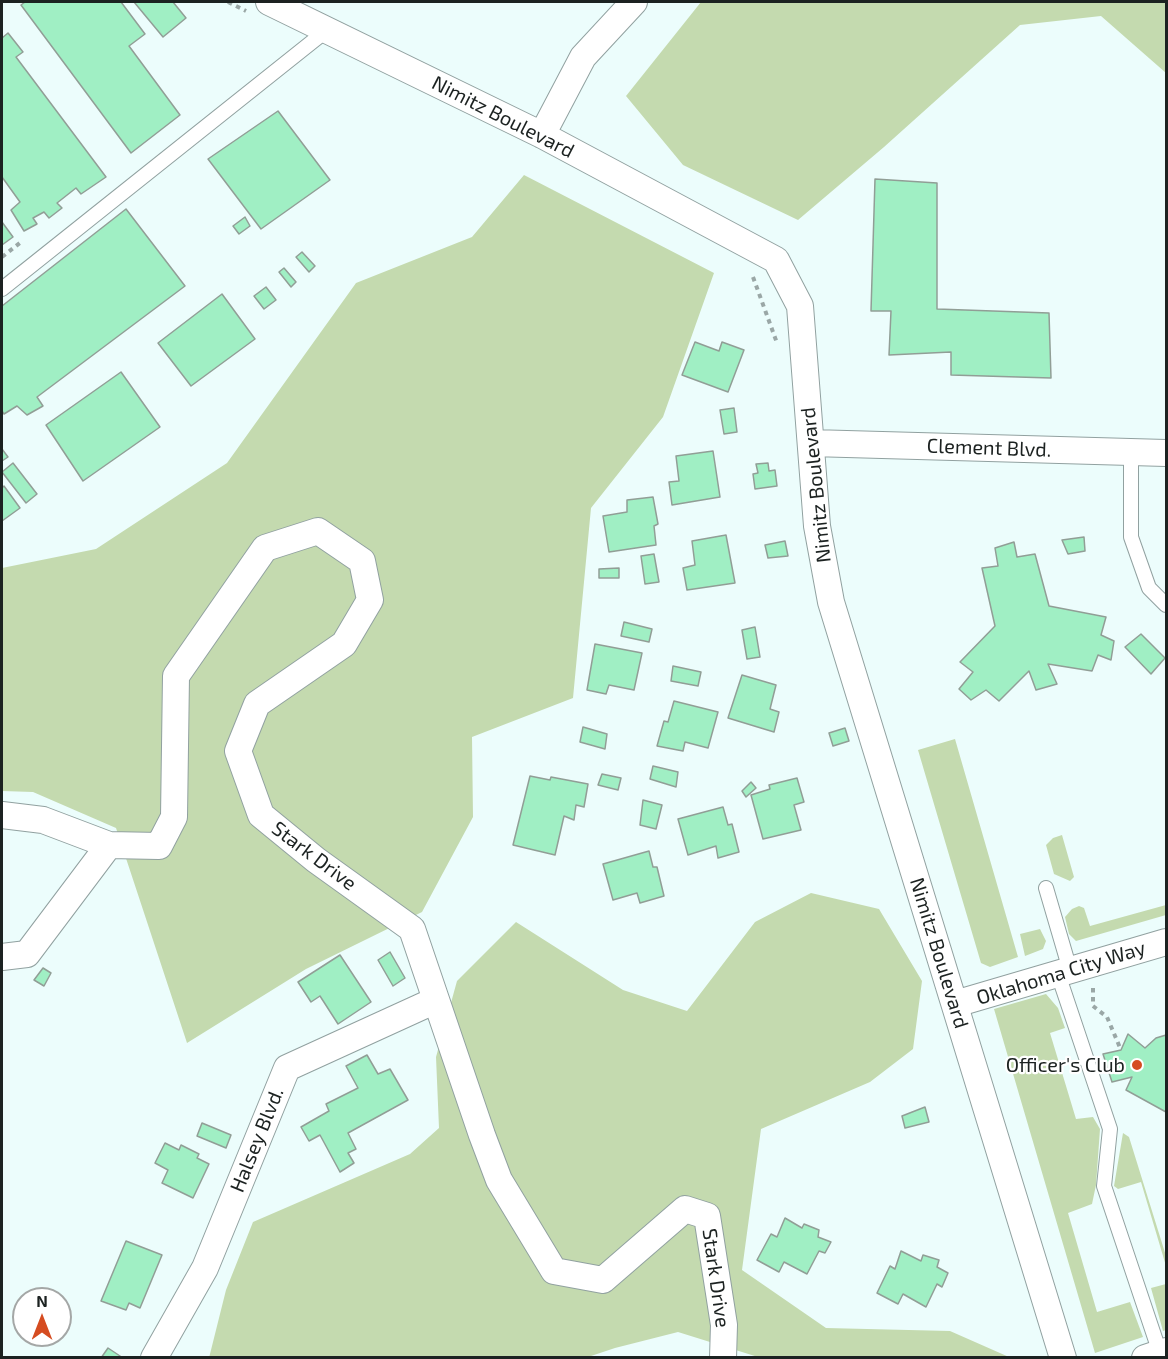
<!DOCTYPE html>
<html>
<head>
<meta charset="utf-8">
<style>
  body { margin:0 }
  #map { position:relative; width:1168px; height:1359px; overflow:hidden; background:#ecfdfc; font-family:"Exo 2",sans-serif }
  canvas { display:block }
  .frame { position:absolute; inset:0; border:3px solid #1c2221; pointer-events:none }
  .north { position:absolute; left:12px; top:1287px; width:60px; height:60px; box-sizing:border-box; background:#fff; border:2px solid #a4a7a6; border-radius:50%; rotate:0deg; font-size:16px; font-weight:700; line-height:24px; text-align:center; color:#1c2221 }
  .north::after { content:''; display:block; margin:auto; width:21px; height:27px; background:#d54c21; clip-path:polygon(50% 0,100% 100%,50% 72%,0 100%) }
</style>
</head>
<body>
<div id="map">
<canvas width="1168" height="1359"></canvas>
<div class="frame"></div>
<div class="north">N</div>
</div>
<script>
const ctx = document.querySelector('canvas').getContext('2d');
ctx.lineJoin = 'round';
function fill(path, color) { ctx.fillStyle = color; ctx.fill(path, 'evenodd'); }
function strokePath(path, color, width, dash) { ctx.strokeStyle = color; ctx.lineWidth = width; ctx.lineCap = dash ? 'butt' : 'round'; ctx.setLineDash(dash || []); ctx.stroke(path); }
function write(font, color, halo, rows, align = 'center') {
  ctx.font = font + ' "Exo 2",sans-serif'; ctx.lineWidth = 4.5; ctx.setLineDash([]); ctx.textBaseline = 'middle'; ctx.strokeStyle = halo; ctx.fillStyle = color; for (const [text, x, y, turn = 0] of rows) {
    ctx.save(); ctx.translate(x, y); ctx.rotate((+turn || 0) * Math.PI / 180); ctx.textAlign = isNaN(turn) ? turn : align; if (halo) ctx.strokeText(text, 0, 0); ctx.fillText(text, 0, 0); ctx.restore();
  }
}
const green = new Path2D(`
  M 701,2 L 1166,2 L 1166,73 L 1101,16 L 1020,25 L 884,147 L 798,220 L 683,165 L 626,96 Z
  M 524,175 L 714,273 L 663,417 L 591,508 L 573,698 L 472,737 L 473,817 L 422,912 L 306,969 L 187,1043 L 116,828 L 33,792 L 2,791 L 2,568 L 96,549 L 227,463 L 356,283 L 472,237 Z
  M 955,739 L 1018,957 L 990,967 L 981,963 L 918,750 Z
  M 1062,835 L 1074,877 L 1070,881 L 1054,874 L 1046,845 L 1053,838 Z
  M 811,893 L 879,909 L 922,981 L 913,1049 L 870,1082 L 761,1129 L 742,1270 L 826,1328 L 950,1331 L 1009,1357 L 758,1357 L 678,1332 L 615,1348 L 588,1357 L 209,1358 L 226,1290 L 253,1222 L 410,1154 L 439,1128 L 436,1057 L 457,981 L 516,922 L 623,990 L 687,1011 L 755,922 Z
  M 1166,905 L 1166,915 L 1076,941 L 1069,934 L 1065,917 L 1072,909 L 1079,906 L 1084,908 L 1090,926 Z
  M 1040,929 L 1046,941 L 1043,949 L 1025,956 L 1020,934 Z
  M 1046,994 L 1058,1008 L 1065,1028 L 1050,1033 L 1076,1119 L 1093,1117 L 1100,1129 L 1096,1185 L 1092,1204 L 1068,1213 L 1097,1312 L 1130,1302 L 1143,1337 L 1095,1353 L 994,1009 Z
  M 1123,1133 L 1129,1137 L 1166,1256 L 1166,1266 L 1141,1182 L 1118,1189 L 1114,1186 Z
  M 1166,1284 L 1166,1330 L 1163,1331 L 1151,1288 Z`);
const building = new Path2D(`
  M 25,2 L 121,2 L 145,34 L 129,46 L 180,115 L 131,153 L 21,5 Z
  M 134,2 L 173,2 L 186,18 L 163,37 Z
  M 8,33 L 23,52 L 16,57 L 106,177 L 81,194 L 76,188 L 57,203 L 62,208 L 49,218 L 44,212 L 33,218 L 37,224 L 24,231 L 11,210 L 20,202 L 2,177 L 2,38 Z
  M 278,111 L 330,180 L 261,229 L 208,159 Z
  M 875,179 L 937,183 L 937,309 L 1049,313 L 1051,378 L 951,375 L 951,352 L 889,355 L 891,311 L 871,311 Z
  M 126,209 L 185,286 L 37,397 L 43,406 L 27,415 L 17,406 L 4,414 L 2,411 L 2,306 Z
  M 245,217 L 250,226 L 239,234 L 233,226 Z
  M 2,222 L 13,237 L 2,245 Z
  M 302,252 L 315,266 L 309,272 L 296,257 Z
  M 284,268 L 296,282 L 291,287 L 279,272 Z
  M 266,287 L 276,300 L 264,309 L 254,296 Z
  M 222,294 L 255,339 L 191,386 L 158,343 Z
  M 695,342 L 719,351 L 722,342 L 744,350 L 728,392 L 682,375 Z
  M 121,372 L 160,427 L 83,481 L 46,425 Z
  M 734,408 L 737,432 L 724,434 L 720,410 Z
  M 2,449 L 8,457 L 2,461 Z
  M 713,451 L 720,497 L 672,505 L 669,482 L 679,481 L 676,456 Z
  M 13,463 L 37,494 L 26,503 L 2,472 Z
  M 768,463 L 769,471 L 775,470 L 777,486 L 755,489 L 753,474 L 758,473 L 756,464 Z
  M 4,486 L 20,508 L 2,521 L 2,488 Z
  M 653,497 L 658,524 L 654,526 L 656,545 L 609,552 L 603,516 L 627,512 L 627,500 Z
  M 726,535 L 735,583 L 687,590 L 683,568 L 695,565 L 692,541 Z
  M 1084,537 L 1085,551 L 1068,554 L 1062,540 Z
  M 785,541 L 788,556 L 768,558 L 765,545 Z
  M 1014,542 L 1017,557 L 1035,554 L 1049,606 L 1106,617 L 1101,635 L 1114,641 L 1111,660 L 1098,655 L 1092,671 L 1048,664 L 1057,684 L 1036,690 L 1029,671 L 999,701 L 986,690 L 971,700 L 959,689 L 973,672 L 960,662 L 995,626 L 982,568 L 998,566 L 995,548 Z
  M 654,554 L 659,582 L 645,584 L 641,556 Z
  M 619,568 L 619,578 L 599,578 L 599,569 Z
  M 624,622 L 652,629 L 649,642 L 621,636 Z
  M 755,627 L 760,657 L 747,659 L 742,630 Z
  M 1141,634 L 1165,658 L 1151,674 L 1125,647 Z
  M 595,644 L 642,653 L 634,690 L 609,685 L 606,694 L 587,690 Z
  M 673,666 L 701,672 L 698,686 L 671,681 Z
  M 742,675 L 776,685 L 770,709 L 779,712 L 774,732 L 728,718 Z
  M 674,701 L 718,712 L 708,748 L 685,742 L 683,751 L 657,746 L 664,721 L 668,722 Z
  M 583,727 L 607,734 L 605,749 L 580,742 Z
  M 845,728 L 849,741 L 833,746 L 829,733 Z
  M 653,766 L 678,772 L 676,787 L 650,779 Z
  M 602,774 L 621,778 L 618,790 L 598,785 Z
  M 530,776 L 550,780 L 551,777 L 588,784 L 584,807 L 576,805 L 574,820 L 564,816 L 555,855 L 513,845 Z
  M 797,778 L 804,802 L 794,805 L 801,830 L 763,839 L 751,795 L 770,789 L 769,785 Z
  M 751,782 L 756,788 L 746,797 L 742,791 Z
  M 643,800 L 662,805 L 656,829 L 640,825 Z
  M 723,807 L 728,825 L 732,824 L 739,852 L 718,858 L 716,846 L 688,855 L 678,819 Z
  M 649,851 L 653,867 L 657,867 L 664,896 L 640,903 L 637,893 L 613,900 L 603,864 Z
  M 390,952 L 405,978 L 393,986 L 378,960 Z
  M 340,955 L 371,1002 L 338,1024 L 320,996 L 311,1002 L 298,982 Z
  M 43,968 L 51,973 L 44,986 L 34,980 Z
  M 1128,1034 L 1145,1048 L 1156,1038 L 1166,1035 L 1166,1112 L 1126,1090 L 1132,1077 L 1112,1082 L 1103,1054 L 1121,1050 Z
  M 367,1055 L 378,1074 L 390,1069 L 408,1100 L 348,1133 L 356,1149 L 348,1153 L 354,1163 L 340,1172 L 320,1135 L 309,1141 L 301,1127 L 329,1111 L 326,1104 L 358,1088 L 346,1066 Z
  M 925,1107 L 929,1122 L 905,1128 L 902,1116 Z
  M 202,1123 L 231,1135 L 226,1148 L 197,1136 Z
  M 165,1143 L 179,1150 L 181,1145 L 199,1154 L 197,1158 L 209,1164 L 193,1198 L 162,1183 L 168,1170 L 155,1163 Z
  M 785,1218 L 802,1228 L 804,1224 L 819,1230 L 818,1237 L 831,1242 L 825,1253 L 819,1251 L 807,1274 L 784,1262 L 779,1272 L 757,1260 L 771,1234 L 777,1237 Z
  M 126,1241 L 162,1255 L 140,1308 L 129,1303 L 126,1310 L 101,1301 Z
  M 901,1251 L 921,1261 L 923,1255 L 939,1260 L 937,1267 L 948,1273 L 942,1287 L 937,1284 L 926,1307 L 903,1294 L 898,1304 L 877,1293 L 890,1266 L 895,1269 Z
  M 108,1348 L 123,1358 L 101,1358 Z`);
const path = new Path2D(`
  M 228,2 L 246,11
  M 2,257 L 21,242
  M 753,277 L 777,343
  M 1093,988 L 1093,1006 L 1107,1017 L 1121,1050`);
const service = new Path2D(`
  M 2,289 L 327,30
  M 1131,453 L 1131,537 L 1149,588 L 1166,605
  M 1046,888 L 1070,970
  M 1058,974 L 1110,1129 L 1104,1186 L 1160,1353`);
const minor = new Path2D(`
  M 269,2 L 542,135 L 776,260 L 800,306 L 817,526 L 831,602 L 1063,1358
  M 542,135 L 583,57 L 634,2
  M 811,443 L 1166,453
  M 2,815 L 43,820 L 109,845
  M 2,957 L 27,954 L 109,845 L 159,846 L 174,817 L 176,676 L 265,548 L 318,531 L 362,561 L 370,600 L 344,644 L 257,704 L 238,751 L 261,815 L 316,860 L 412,929 L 482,1135 L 499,1180 L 554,1271 L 603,1280 L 685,1209 L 707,1216 L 724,1325 L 723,1358
  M 955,1004 L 1166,942
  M 154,1358 L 205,1268 L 287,1068 L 436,1000
  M 1145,1358 L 1166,1351`);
const markers = [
  [1137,1065,6,"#d54c21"]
];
const streetNames = [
  ["Nimitz Boulevard",503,117,27],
  ["Clement Blvd.",989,448,2],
  ["Nimitz Boulevard",816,485,-96],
  ["Stark Drive",314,856,37],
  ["Nimitz Boulevard",939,953,73],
  ["Oklahoma City Way",1061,973,-17],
  ["Halsey Blvd.",257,1140,-68],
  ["Stark Drive",716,1278,82]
];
const poiNames = [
  ["Officer's Club",1125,1065]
];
fill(green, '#c4daaf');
fill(building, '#a0efc4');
strokePath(building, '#919e96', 1.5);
strokePath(service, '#91a1a0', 16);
strokePath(minor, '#91a1a0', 28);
strokePath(path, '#9aa7a6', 4, [4.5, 4.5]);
strokePath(service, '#fff', 14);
strokePath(minor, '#fff', 26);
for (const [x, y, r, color] of markers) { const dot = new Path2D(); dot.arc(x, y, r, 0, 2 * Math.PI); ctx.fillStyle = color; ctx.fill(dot); strokePath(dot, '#fff', 2); }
write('20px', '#1c2221', '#fff', streetNames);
write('20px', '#1c2221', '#fff', poiNames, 'right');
</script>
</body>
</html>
